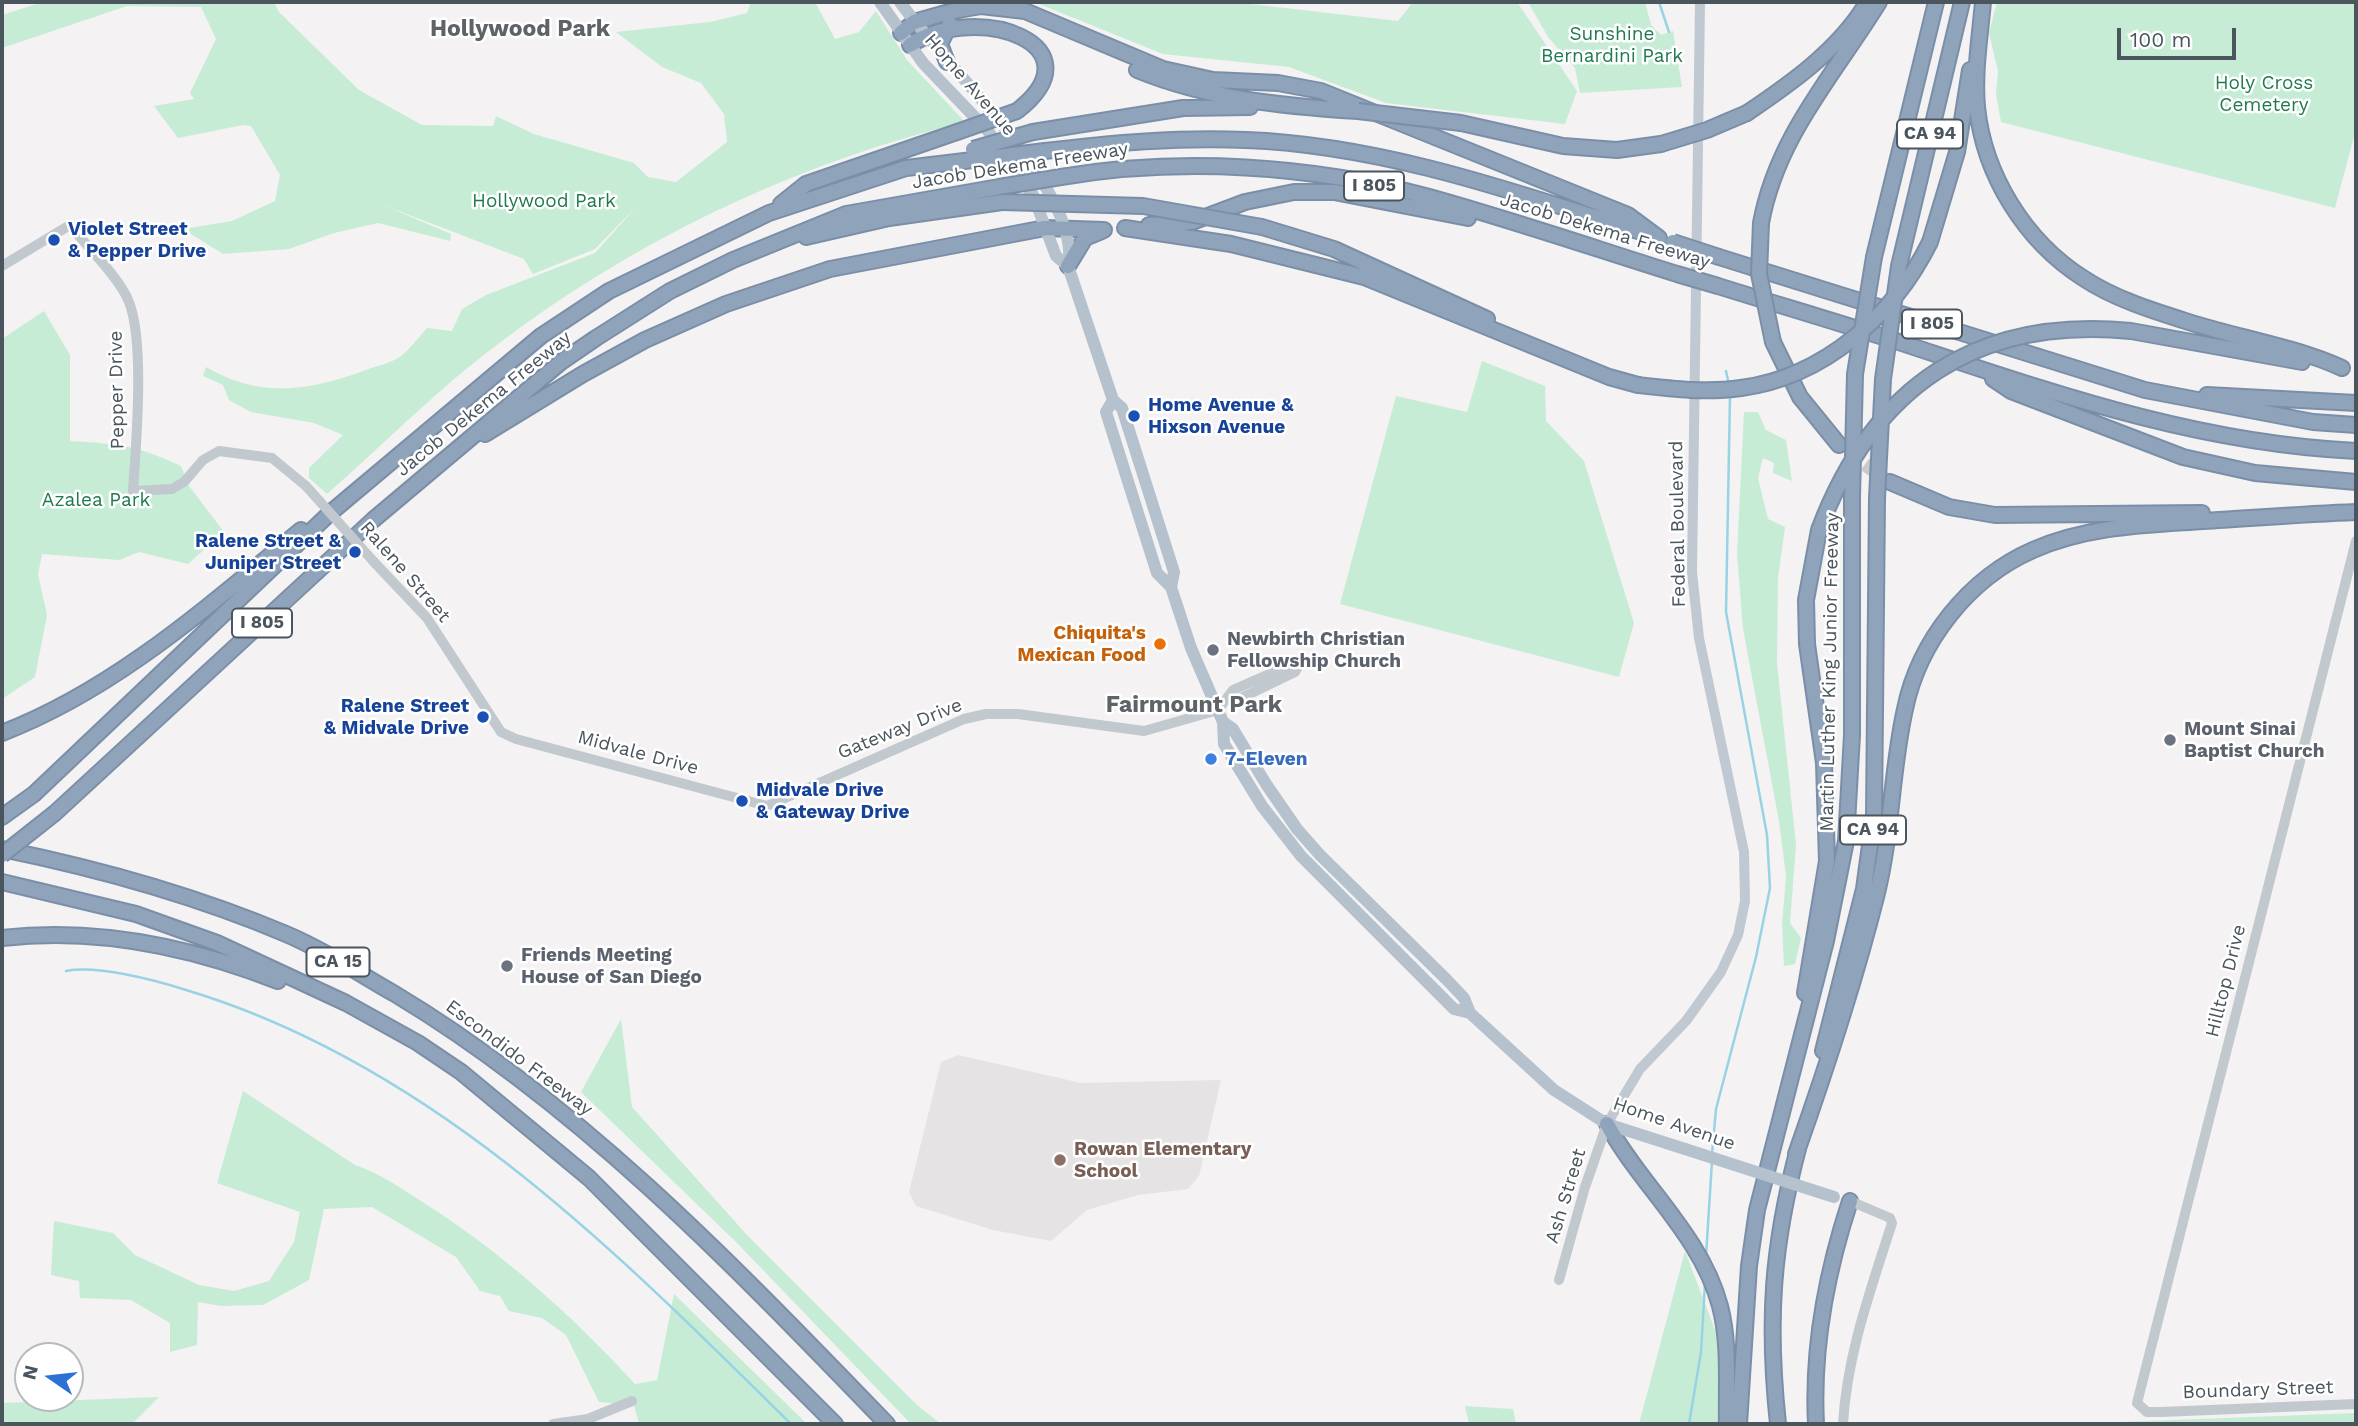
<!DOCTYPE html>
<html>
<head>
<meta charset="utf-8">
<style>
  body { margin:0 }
  #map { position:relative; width:2358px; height:1426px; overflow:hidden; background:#f4f2f2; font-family:"Work Sans",sans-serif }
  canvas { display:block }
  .frame { position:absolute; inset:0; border:4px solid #4b555e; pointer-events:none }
  .north { position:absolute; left:14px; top:1342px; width:70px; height:70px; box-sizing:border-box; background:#fff; border:2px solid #b7bbbf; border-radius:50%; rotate:284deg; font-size:19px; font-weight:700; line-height:28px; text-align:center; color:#4b555e }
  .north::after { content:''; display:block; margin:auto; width:24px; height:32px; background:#2c72d4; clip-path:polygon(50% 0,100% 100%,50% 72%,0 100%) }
  .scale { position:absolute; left:2117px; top:28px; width:119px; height:32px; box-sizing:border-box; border:4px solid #4b555e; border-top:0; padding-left:9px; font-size:21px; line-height:24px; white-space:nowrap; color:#4b555e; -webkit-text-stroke:5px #fff; paint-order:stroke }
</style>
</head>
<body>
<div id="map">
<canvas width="2358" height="1426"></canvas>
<div class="frame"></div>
<div class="north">N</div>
<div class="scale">100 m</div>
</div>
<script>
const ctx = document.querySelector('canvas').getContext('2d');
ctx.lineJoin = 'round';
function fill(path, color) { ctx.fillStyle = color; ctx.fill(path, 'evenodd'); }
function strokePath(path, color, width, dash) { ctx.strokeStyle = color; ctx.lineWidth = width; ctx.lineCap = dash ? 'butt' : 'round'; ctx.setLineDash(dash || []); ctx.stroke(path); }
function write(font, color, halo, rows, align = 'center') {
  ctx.font = font + ' "Work Sans",sans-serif'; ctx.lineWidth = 5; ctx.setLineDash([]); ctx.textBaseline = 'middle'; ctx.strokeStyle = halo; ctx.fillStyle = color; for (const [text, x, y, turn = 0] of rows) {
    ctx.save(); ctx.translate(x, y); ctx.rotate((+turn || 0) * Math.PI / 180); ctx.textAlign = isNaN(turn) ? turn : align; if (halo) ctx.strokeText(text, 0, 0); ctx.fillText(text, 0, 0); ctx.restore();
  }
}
const education = new Path2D(`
  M 958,1055 L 1081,1083 L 1221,1080 L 1199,1176 L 1188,1189 L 1138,1195 L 1087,1210 L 1051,1241 L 993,1230 L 916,1206 L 909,1192 L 941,1062 Z`);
const green = new Path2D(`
  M 43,2 L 274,2 L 279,12 L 359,90 L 422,125 L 493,126 L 496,116 L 534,134 L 634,163 L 648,177 L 676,182 L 727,142 L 724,114 L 701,83 L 662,67 L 616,32 L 710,22 L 747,13 L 751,2 L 815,2 L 835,39 L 859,32 L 876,11 L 907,60 L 965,122 C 777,168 602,256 453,380 C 410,417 369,457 327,494 L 309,478 L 309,468 L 343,435 L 314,423 L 251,412 L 229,400 L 223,385 L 203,376 L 206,367 C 261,399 308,391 366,370 C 376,366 392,363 401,356 C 410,349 419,337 427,328 L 452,331 L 462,309 L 486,295 L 595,253 L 637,206 L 595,249 L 533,274 L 524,259 L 383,205 L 451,234 L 450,241 L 378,223 L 334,233 L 289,249 L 223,254 L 183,229 L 232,221 L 275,201 L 280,175 L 251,126 L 243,125 L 178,138 L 154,106 L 194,99 L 190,93 L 216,39 L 201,7 L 127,6 L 2,48 L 2,15 Z
  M 1034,2 L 1233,2 L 1398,21 L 1413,2 L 1517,2 L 1577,91 L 1565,124 L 1386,103 L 1289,67 L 1163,54 Z
  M 1528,2 L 1645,2 L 1651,25 L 1661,35 L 1673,31 L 1682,87 L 1580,93 L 1575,68 L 1548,37 Z
  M 1997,2 L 2356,2 L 2356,129 L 2335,208 L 2001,122 L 1996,94 L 1998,71 L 1989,33 Z
  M 44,311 L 70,355 L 70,441 C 119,444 136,445 181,466 L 189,486 L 224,532 L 188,564 L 139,552 L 119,560 L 42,554 L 38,574 L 47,615 L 35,677 L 2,699 L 2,339 Z
  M 1482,361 L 1545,386 L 1546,421 L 1584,461 L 1634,623 L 1619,677 L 1340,604 L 1396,396 L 1467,412 Z
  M 1744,412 L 1758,412 L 1766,430 L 1786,440 L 1792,481 L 1773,473 L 1774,463 L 1763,458 L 1758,478 L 1768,519 L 1785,527 L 1778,578 L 1777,663 L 1796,845 L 1790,923 L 1801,938 L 1795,964 L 1784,966 L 1782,925 L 1786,876 L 1779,821 L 1743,629 L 1737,554 Z
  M 621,1019 L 632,1107 L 748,1236 L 917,1405 L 941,1424 L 911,1424 L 738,1244 L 581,1092 Z
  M 243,1091 L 355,1165 C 379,1173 399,1187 421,1201 C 500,1251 571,1314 635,1384 L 657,1380 L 674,1294 L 807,1424 L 639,1424 L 634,1405 L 599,1402 L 566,1335 L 542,1318 L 509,1311 L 500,1296 L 480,1291 L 456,1257 L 372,1207 L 324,1209 L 309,1280 L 263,1305 L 221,1306 L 198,1302 L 197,1345 L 170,1352 L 170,1323 L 131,1300 L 80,1298 L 79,1281 L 51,1275 L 54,1221 L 113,1233 L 135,1255 L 199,1285 L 234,1291 L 269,1281 L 294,1242 L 300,1212 L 217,1183 Z
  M 1685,1251 L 1718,1338 L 1719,1424 L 1639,1424 Z
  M 159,1397 L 132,1424 L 2,1424 L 2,1403 Z
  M 1465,1406 L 1513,1409 L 1516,1424 L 1469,1424 Z
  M 2356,1413 L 2356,1424 L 2120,1424 L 2120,1422 Z`);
const stream = new Path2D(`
  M 1659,2 L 1669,32
  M 1726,371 L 1729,385
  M 66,971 C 98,965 155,980 186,990 C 430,1063 615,1250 791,1424
  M 1712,1154 L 1716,1109 L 1756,957 L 1770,888 L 1767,835 L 1726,612 L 1730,395
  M 1706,1256 L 1712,1161
  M 1689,1424 L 1701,1352 L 1705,1283`);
const motorwayTunnel = new Path2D(`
  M 1848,452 L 1885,479`);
const tertiary = new Path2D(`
  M 2,266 L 70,225 C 87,247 119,277 129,302 C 145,343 136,445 133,491 L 172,489 L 184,482 L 203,460 L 219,451 L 272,458 L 306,486
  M 2356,541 L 2137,1403 L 2147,1412 L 2161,1412 L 2356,1404
  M 374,562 L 427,618 L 501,732 L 516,739 L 767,806 L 964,719 L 986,714 L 1018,714 L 1144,731 L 1218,710 L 1233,690 L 1292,664 L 1298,667
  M 1230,698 L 1237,700 L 1295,672 L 1298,667
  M 1559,1280 L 1585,1187 L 1607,1124
  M 553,1424 L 588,1419 L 632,1401
  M 1843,1424 C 1847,1354 1871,1289 1892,1223 L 1890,1218 L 1850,1201`);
const secondary = new Path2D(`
  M 1607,1124 L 1640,1069 L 1686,1021 L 1721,972 L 1738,935 L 1745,901 L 1744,852 L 1699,638 L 1692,572 L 1700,2`);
const primary = new Path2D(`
  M 880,2 L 923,63 L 988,131 L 1033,195 L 1056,256 L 1068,266
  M 900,2 C 941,61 1084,194 1068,266 L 1113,400 L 1122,408 L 1174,572 L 1171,587 L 1191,648 L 1223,722 L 1224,744 L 1262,806 L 1301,856 L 1454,1009 L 1470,1013
  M 1113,400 L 1106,412 L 1157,573 L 1171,587
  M 1223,722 L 1233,729 L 1266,784 L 1297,829 L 1320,855 L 1447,980 L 1464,998 L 1470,1013 L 1554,1090 L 1607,1124 L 1685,1149`);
const motorway = new Path2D(`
  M 1983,2 C 1980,36 1974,72 1977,107 C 1984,175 2025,241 2083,278 C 2116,300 2157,312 2195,324 C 2244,339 2296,347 2342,368
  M 901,33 L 914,22 L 953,11 L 981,6 L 1025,11 L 1163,69 L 1213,80 L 1278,83 L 1321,91 L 1628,215 L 1659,238
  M 910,45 C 979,0 1101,46 1017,111
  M 947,62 L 940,44 L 950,24
  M 1137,70 C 1208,99 1282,106 1358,111
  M 1747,113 C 1790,84 1837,51 1865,6
  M 1461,123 L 1563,146 L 1617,150 L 1661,144
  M 1033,132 L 1183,108 L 1250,107
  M 1045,151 C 1112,143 1178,137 1246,140 C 1383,145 1518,193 1647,234
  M 1061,177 C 1180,157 1312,165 1429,197 C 1512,220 1594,248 1677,274
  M 781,204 L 806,184 L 957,132
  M 1761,223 C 1777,136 1834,75 1879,2
  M 1149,225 L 1192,222 L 1245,202 L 1294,192 L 1334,192 L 1468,218
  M 1262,227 L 1334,249 L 1487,319
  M 1125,228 L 1231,244 L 1364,277 L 1609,377 L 1638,385
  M 806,237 L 889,218 L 1002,202
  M 1930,242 L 1957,152 L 1970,70
  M 1719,257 L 2145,390 L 2313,422 L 2356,425
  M 1874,257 L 1936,2
  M 1068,266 L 1085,238 L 1102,231
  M 1899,266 L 1962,2
  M 1718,286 C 1785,307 1851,326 1917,348 C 2062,396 2202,444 2356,451
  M 2131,331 L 2302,362
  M 1773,342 L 1800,397 L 1839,445
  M 1993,379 L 2011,391 L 2183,457 L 2255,473 L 2356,482
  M 2207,395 L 2356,403
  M 485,434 L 583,374 L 645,340 L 726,304 L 830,269 L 1045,228 L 1104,230
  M 1890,482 L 1949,507 L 1995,515 L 2202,513
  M 2,733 C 116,689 208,606 301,530
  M 55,813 L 373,520 L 561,362 L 596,338 L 670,291 L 733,260 L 846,214 L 999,187
  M 2,817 L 34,794 L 329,514 L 541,336 L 609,291 L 769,213 L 906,168 L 981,159
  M 2,849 C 100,869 194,895 286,934 C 324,950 360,974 395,994 C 583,1107 736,1268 887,1424
  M 2,882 L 136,914 L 217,943 L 346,1003 L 418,1043 L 461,1072 L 589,1178 L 835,1424
  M 2,938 C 95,927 191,947 278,981
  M 1805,993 L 1827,861 L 1824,763 L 1807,644 L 1806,600 L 1819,530
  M 1823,1051 L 1864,889 L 1874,816 L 1877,498
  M 1607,1124 C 1641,1186 1701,1235 1720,1306 C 1730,1344 1726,1385 1727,1424
  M 1796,1154 C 1826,1069 1854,984 1876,897 C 1892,835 1891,771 1905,709 C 1919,641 1969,578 2033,550 C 2087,526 2145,525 2203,521 C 2254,518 2305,514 2356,512
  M 1739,1424 L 1749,1266 L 1757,1210 L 1826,941 L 1846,841 L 1852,735 L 1852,497
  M 1778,1424 C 1767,1321 1772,1246 1799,1145
  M 1816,1424 C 1812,1347 1826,1274 1850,1201`);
const tertiaryBridge = new Path2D(`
  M 306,486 L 374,562`);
const primaryBridge = new Path2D(`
  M 1685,1149 L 1834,1197`);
const motorwayBridge = new Path2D(`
  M 1358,111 L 1461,123
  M 957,132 L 1017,111
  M 1661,144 L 1707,130 L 1747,113
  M 973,149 L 1033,132
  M 981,159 L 1045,151
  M 999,187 L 1061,177
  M 1002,202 L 1143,206 L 1262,227
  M 1761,223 L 1759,274 L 1773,342
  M 1673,242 L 1719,257
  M 1677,274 L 1718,286
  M 1638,385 C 1673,389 1707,393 1741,388 C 1824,377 1894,315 1930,242
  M 1852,497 L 1855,374 L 1874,257
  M 1877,498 L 1883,379 L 1899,266
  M 1819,530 C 1873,386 1977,316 2131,331
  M 2,855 L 55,813`);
const markers = [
  [54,240,7,"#1a4fb4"],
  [1134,416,7,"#1a4fb4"],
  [355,552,7,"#1a4fb4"],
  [1160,644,7,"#e8710a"],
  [1213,650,7,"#6b7280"],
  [483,717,7,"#1a4fb4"],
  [2170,740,7,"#6b7280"],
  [1211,759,7,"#3f7fe0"],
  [742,801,7,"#1a4fb4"],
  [507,966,7,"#6b7280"],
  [1060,1160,7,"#8d6e63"]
];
const shields = [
  [1930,134,66],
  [1374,186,60],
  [1932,324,60],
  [262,623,60],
  [1873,830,66],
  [338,962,63]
];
const shieldNames = [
  ["CA 94",1930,134],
  ["I 805",1374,186],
  ["I 805",1932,324],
  ["I 805",262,623],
  ["CA 94",1873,830],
  ["CA 15",338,962]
];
const parkNames = [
  ["Sunshine",1612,34],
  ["Bernardini Park",1612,56],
  ["Holy Cross",2264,83],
  ["Cemetery",2264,105],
  ["Hollywood Park",544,201],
  ["Azalea Park",96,500]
];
const streetNames = [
  ["Home Avenue",970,85,49],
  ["Jacob Dekema Freeway",1020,166,-9],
  ["Jacob Dekema Freeway",1605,231,17],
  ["Pepper Drive",117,390,-91],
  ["Jacob Dekema Freeway",484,404,-39],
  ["Federal Boulevard",1678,524,-91],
  ["Ralene Street",405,572,49],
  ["Martin Luther King Junior Freeway",1830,672,-89],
  ["Gateway Drive",900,729,-22],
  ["Midvale Drive",638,753,15],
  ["Hilltop Drive",2226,981,-76],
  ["Escondido Freeway",519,1058,37],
  ["Home Avenue",1674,1124,19],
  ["Ash Street",1566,1196,-73],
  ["Boundary Street",2258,1390,-2]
];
const transitNames = [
  ["Violet Street",68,229],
  ["& Pepper Drive",68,251],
  ["Home Avenue &",1148,405],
  ["Hixson Avenue",1148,427],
  ["Ralene Street &",341,541,"right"],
  ["Juniper Street",341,563,"right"],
  ["Ralene Street",469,706,"right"],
  ["& Midvale Drive",469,728,"right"],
  ["Midvale Drive",756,790],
  ["& Gateway Drive",756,812]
];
const foodNames = [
  ["Chiquita's",1146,633],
  ["Mexican Food",1146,655]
];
const worshipNames = [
  ["Newbirth Christian",1227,639],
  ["Fellowship Church",1227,661],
  ["Mount Sinai",2184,729],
  ["Baptist Church",2184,751],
  ["Friends Meeting",521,955],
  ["House of San Diego",521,977]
];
const shopNames = [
  ["7-Eleven",1225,759]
];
const educationNames = [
  ["Rowan Elementary",1074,1149],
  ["School",1074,1171]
];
const quarterNames = [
  ["Hollywood Park",520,29],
  ["Fairmount Park",1194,705]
];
fill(education, '#e5e3e3');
fill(green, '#c6ecd6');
strokePath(stream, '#98d3e5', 2.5);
strokePath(motorwayTunnel, '#cacbcd', 14, [14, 7]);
strokePath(motorway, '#7a8fa7', 18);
strokePath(tertiary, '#c1c9cf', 10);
strokePath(secondary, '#c0c8d1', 10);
strokePath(primary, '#b5c1cd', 12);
strokePath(motorway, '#8fa4bb', 14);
strokePath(motorwayBridge, '#7a8fa7', 18, []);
strokePath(tertiaryBridge, '#c1c9cf', 10);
strokePath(primaryBridge, '#b5c1cd', 12);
strokePath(motorwayBridge, '#8fa4bb', 14);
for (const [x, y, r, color] of markers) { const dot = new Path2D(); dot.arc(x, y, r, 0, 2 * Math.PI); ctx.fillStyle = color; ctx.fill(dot); strokePath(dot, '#fff', 2.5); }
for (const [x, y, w] of shields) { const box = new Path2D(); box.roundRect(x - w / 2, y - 14.5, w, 29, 5); ctx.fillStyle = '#fff'; ctx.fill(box); strokePath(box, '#4b555e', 2); }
write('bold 18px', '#4b555e', null, shieldNames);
write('19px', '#217a4f', '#fff', parkNames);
write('19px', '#4b555e', '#fff', streetNames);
write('bold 19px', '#164399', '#fff', transitNames, 'left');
write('bold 19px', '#c56008', '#fff', foodNames, 'right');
write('bold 19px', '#5b616d', '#fff', worshipNames, 'left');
write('bold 19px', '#366cbe', '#fff', shopNames, 'left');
write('bold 19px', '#785e54', '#fff', educationNames, 'left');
write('bold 23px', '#5f6266', '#fff', quarterNames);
</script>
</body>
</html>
